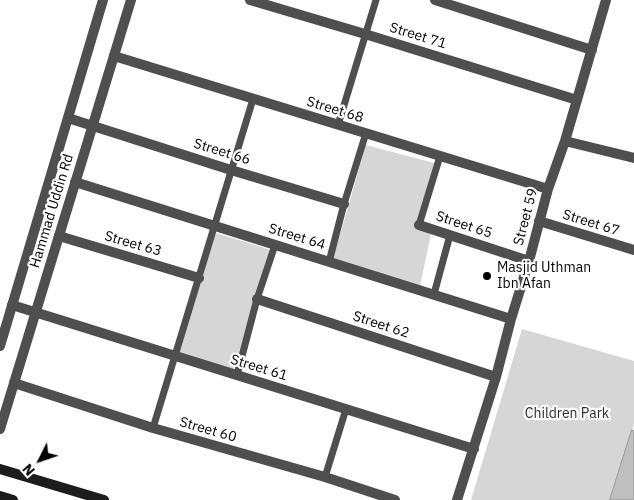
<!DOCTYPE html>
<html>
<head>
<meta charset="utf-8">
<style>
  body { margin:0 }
  #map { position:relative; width:634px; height:500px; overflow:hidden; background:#fff; font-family:"IBM Plex Sans",sans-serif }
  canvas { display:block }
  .north { position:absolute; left:15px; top:435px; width:50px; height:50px; -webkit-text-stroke:4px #fff; paint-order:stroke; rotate:229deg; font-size:14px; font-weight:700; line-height:20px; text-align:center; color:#000 }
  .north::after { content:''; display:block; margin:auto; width:18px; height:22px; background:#000; clip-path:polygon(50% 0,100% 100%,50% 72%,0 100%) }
</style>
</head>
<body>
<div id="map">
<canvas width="634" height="500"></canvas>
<div class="north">N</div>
</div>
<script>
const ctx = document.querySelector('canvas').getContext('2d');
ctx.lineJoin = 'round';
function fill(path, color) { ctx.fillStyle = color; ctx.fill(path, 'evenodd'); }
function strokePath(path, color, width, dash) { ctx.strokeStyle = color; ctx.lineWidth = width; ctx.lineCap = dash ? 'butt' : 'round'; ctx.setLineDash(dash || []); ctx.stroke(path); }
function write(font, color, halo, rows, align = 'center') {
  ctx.font = font + ' "IBM Plex Sans",sans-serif'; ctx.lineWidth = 4.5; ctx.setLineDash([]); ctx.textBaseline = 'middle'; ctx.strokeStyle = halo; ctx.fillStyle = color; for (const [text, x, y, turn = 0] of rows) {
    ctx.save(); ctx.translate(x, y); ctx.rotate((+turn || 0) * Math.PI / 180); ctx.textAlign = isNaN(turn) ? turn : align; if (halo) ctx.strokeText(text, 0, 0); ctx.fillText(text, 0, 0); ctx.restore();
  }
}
const green = new Path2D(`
  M 366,145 L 434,163 L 416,227 L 431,234 L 420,286 L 333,259 Z
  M 216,233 L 271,250 L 233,371 L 178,353 Z
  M 522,329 L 634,361 L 634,424 L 610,500 L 471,500 Z`);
const building = new Path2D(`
  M 632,430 L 634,431 L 634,500 L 610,500 Z`);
const service = new Path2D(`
  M 338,125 L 376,0
  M 419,225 L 440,156
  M 329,262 L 344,204 L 366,133
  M 434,294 L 450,235
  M 237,375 L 257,299 L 275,245
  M 153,428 L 253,99
  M 325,477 L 346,409`);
const minor = new Path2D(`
  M 250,0 L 365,34 L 577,100
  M 435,0 L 592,50
  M 114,56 L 548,189
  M 68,118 L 231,170 L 344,204
  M 565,141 L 634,158
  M 75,182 L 511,319
  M 539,221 L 634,250
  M 419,225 L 529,261
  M 59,236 L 199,278
  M 257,299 L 496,377
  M 12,305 L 474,449
  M 14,383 L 153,428 L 325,477 L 395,500
  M 457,500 L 496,377 L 511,319 L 529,261 L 548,189 L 565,141 L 606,0`);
const tertiary = new Path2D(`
  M 0,346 L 103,0
  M 0,429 L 131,0`);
const secondary = new Path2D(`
  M 0,469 L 104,500
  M 0,496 L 13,500`);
const markers = [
  [487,276,5,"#000"]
];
const streetNames = [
  ["Street 71",418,36,17],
  ["Street 68",335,110,17],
  ["Street 66",222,152,17],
  ["Hammad Uddin Rd",52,211,-73],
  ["Street 59",526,217,-75],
  ["Street 67",591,223,17],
  ["Street 65",464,225,18],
  ["Street 64",297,237,17],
  ["Street 63",133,244,16],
  ["Street 62",381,325,18],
  ["Street 61",259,368,17],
  ["Street 60",208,430,16]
];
const poiNames = [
  ["Masjid Uthman",497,268],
  ["Ibn Afan",497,284]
];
const parkNames = [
  ["Children Park",567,414]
];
fill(green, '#d6d6d6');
fill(building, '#bfbfbf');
strokePath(building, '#939393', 1);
strokePath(service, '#4f4f4f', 7);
strokePath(minor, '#4f4f4f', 10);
strokePath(tertiary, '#4f4f4f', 10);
strokePath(secondary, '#1c1c1c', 10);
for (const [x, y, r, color] of markers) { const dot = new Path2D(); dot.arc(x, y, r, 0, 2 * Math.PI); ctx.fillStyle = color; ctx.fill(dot); strokePath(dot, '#fff', 2); }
write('14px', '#000', '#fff', streetNames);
write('14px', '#000', '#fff', poiNames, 'left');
write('14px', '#2d2d2d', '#fff', parkNames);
</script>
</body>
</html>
